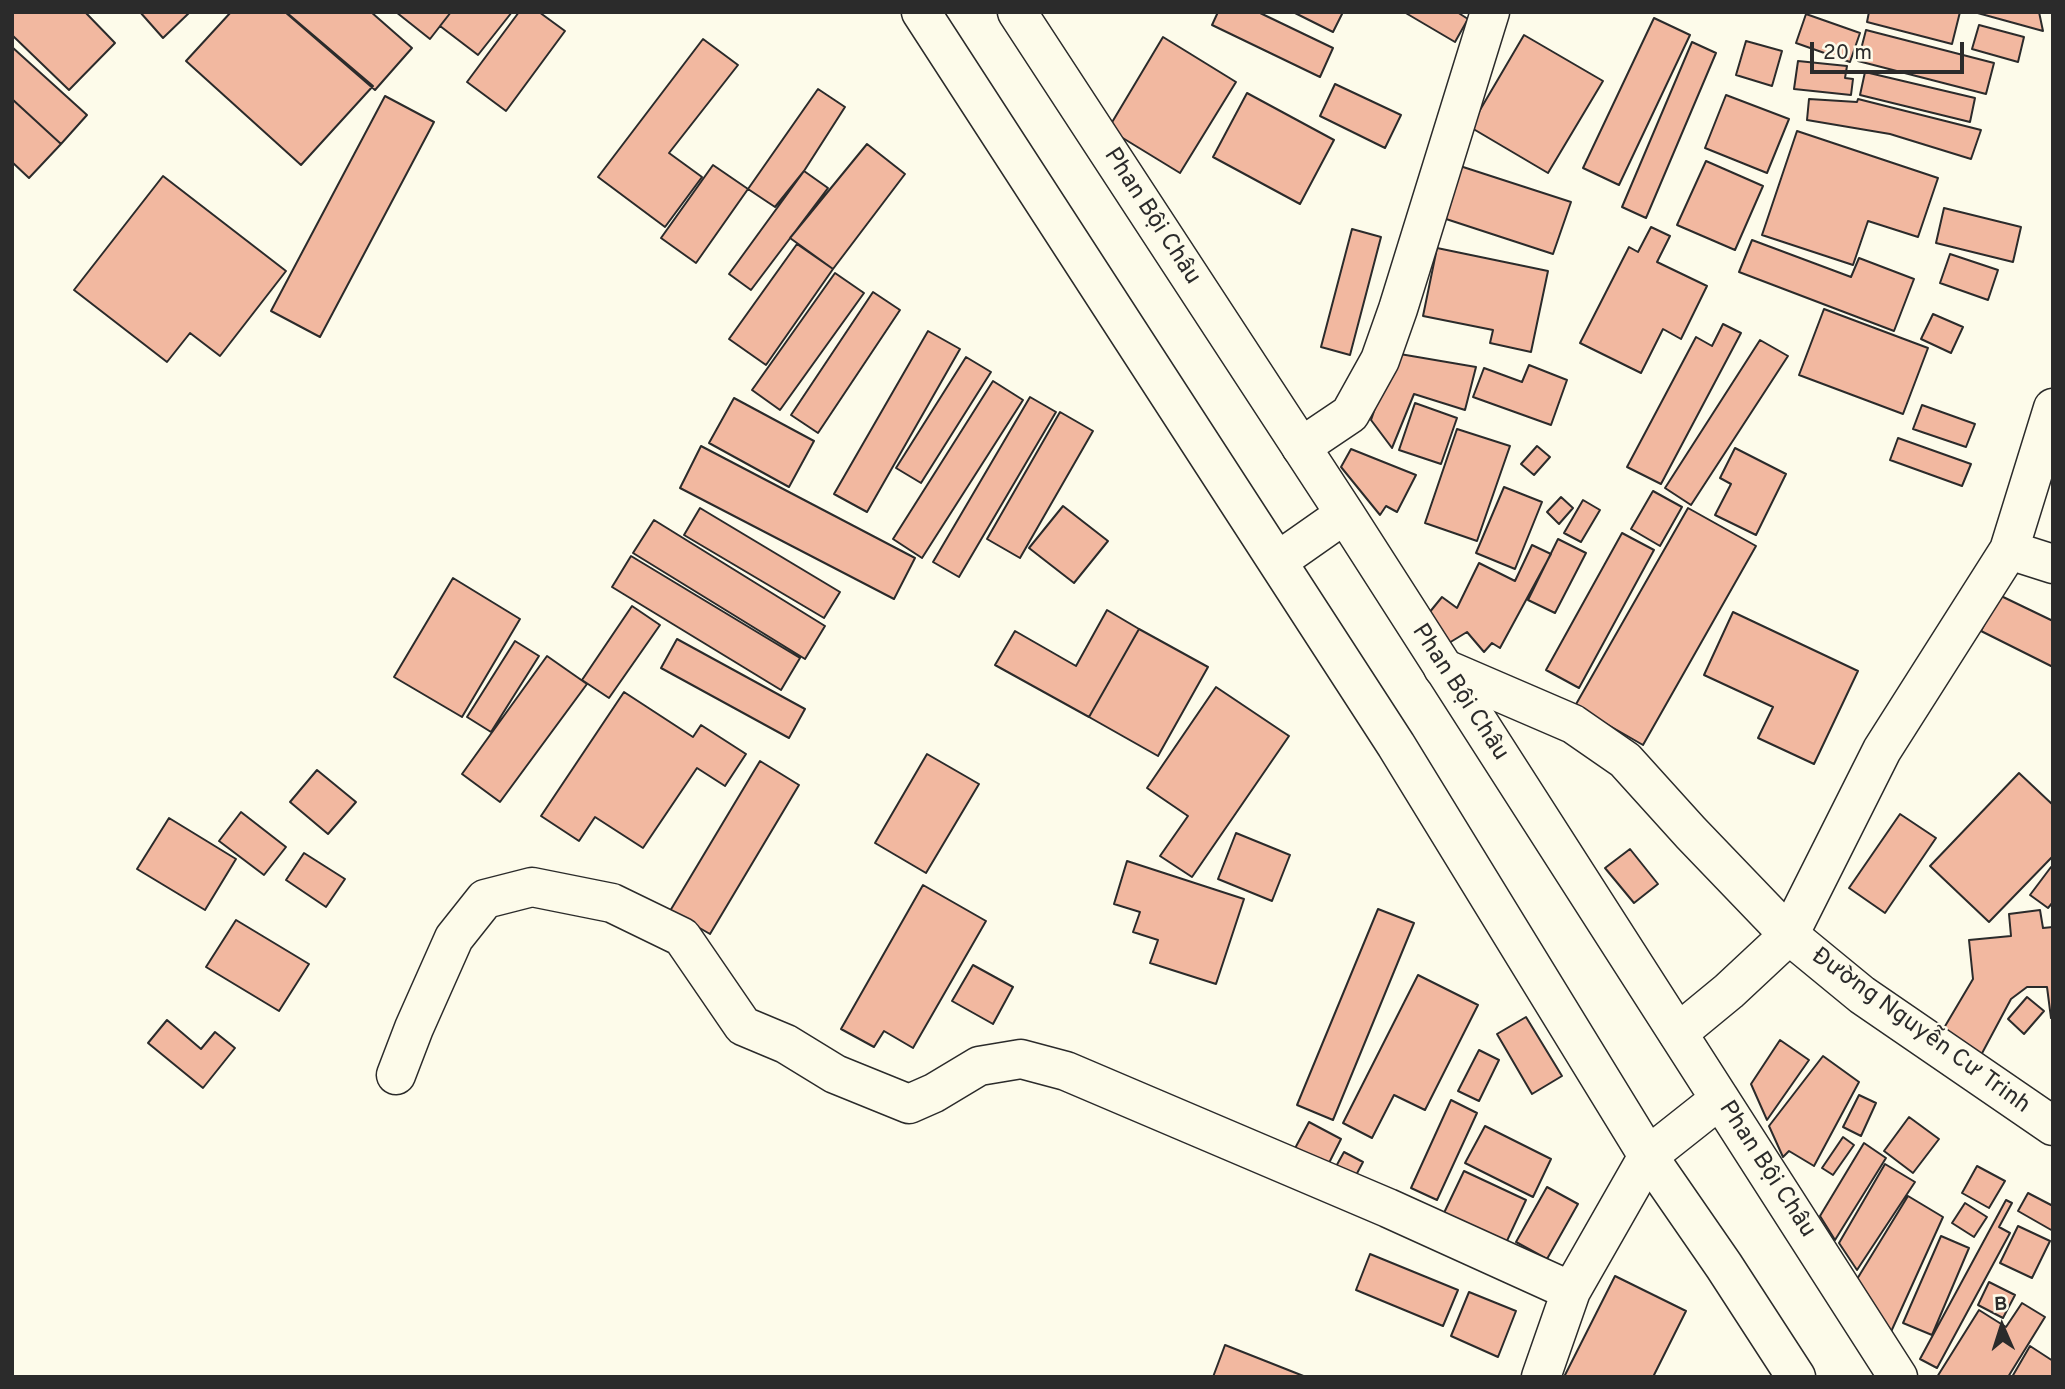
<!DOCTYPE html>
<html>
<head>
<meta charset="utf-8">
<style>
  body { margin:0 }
  #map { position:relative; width:2065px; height:1389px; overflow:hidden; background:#fdfbea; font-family:Overpass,sans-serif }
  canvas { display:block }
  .frame { position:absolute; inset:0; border:14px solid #2b2b2b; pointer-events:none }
  .north { position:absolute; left:1967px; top:1291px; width:70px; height:70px; -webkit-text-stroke:5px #fdfbea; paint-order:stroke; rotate:357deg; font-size:19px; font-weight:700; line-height:28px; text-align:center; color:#2b2b2b }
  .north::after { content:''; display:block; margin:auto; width:24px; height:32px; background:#2b2b2b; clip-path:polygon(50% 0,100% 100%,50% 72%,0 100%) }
  .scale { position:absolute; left:1810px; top:42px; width:154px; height:32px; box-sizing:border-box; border:4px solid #2b2b2b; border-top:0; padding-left:9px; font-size:21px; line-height:24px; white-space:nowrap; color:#2b2b2b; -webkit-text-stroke:5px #fdfbea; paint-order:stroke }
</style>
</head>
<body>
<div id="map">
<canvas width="2065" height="1389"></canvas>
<div class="frame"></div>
<div class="north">B</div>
<div class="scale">20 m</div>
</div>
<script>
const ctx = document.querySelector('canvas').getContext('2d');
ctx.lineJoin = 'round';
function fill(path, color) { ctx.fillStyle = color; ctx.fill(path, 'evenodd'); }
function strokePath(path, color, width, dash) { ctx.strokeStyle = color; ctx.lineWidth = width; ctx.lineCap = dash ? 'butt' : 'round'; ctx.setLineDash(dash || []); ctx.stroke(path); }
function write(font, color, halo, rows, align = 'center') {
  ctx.font = font + ' Overpass,sans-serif'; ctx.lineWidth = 5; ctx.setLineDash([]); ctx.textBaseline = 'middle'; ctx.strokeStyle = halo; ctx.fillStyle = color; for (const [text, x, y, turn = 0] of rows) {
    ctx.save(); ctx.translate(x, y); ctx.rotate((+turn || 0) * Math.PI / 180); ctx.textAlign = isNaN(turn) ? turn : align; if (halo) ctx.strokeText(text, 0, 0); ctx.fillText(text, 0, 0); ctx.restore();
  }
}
const building = new Path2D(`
  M 12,12 L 85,12 L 115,43 L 69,90 L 12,35 Z
  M 140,12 L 190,12 L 163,38 Z
  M 231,12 L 286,12 L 373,86 L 301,165 L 186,61 Z
  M 285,12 L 371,12 L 412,48 L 375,90 Z
  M 396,12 L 451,12 L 430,39 Z
  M 451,12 L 512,12 L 478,55 L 440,26 Z
  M 519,12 L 539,12 L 565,31 L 506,111 L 467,82 Z
  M 1218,12 L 1258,12 L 1333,48 L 1320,77 L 1212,25 Z
  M 1293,12 L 1343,12 L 1333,32 Z
  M 1404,12 L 1457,12 L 1468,19 L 1455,42 Z
  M 1869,12 L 1960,12 L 1952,44 L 1867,22 Z
  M 1974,12 L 2039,12 L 2043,31 Z
  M 1806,14 L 1860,33 L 1850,62 L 1796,43 Z
  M 1654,18 L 1690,35 L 1619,185 L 1583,168 Z
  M 1979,25 L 2024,37 L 2018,62 L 1972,49 Z
  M 1866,30 L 1994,63 L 1986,94 L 1858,61 Z
  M 1524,35 L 1603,81 L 1548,173 L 1470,127 Z
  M 1163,37 L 1236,82 L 1180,173 L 1108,129 Z
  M 703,39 L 738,65 L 669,153 L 702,177 L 665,227 L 598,177 Z
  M 1746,41 L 1782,51 L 1772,86 L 1736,75 Z
  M 1692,42 L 1716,53 L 1646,218 L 1622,207 Z
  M 12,47 L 87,115 L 61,144 L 12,99 Z
  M 1798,61 L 1847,66 L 1845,78 L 1853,79 L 1851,95 L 1794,89 Z
  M 1865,72 L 1975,98 L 1970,122 L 1860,95 Z
  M 1335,84 L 1401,115 L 1385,148 L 1320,116 Z
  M 818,89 L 845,107 L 804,171 L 775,207 L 748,189 Z
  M 1247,93 L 1334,140 L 1300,204 L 1213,157 Z
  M 1726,95 L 1789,119 L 1767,173 L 1705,148 Z
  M 385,96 L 434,122 L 320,337 L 271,311 Z
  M 12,99 L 61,144 L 29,178 L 12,162 Z
  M 1809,99 L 1857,102 L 1858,99 L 1981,130 L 1971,159 L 1890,134 L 1807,120 Z
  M 1797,131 L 1938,178 L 1918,237 L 1868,221 L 1853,265 L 1762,235 Z
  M 867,144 L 905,174 L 833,269 L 790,238 Z
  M 1706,161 L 1763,186 L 1735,250 L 1677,225 Z
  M 713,165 L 748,189 L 696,263 L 661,238 Z
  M 1460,166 L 1571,202 L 1553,254 L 1443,218 Z
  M 804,171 L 828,188 L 751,290 L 729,274 Z
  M 163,176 L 286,271 L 220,356 L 190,333 L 167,362 L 74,290 Z
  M 1944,208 L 2021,227 L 2013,262 L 1936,243 Z
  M 1651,227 L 1670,236 L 1657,262 L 1707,286 L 1681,339 L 1663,329 L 1641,373 L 1580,343 L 1629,247 L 1638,252 Z
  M 1352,229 L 1381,237 L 1350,355 L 1321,347 Z
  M 1752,240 L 1851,277 L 1859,258 L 1914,279 L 1894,331 L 1739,272 Z
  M 797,244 L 833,269 L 766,365 L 729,339 Z
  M 1437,248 L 1548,271 L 1531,352 L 1490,343 L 1493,330 L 1423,316 Z
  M 1950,254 L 1998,270 L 1988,300 L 1940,283 Z
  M 835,273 L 864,293 L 780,410 L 752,390 Z
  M 873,292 L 900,310 L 818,433 L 791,415 Z
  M 1824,309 L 1928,348 L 1903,414 L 1799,375 Z
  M 1933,314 L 1963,327 L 1951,353 L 1921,339 Z
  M 1723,324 L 1741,333 L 1661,484 L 1627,467 L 1696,337 L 1712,346 Z
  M 928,331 L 960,349 L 867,512 L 834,494 Z
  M 1760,340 L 1788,356 L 1691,505 L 1665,488 Z
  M 1394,353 L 1476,367 L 1465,410 L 1414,394 L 1392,448 L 1371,420 Z
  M 966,357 L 991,372 L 921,483 L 896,468 Z
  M 1529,365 L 1567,380 L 1551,425 L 1473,397 L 1484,368 L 1522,382 Z
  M 993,381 L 1023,400 L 922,558 L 893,539 Z
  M 1030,397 L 1056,412 L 959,577 L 933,562 Z
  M 734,398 L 814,441 L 789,487 L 709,443 Z
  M 1415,403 L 1457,418 L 1441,464 L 1399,450 Z
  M 1922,405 L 1975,424 L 1966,447 L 1913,429 Z
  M 1060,412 L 1093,431 L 1020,558 L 987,539 Z
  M 1457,429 L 1510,446 L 1477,541 L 1425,523 Z
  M 1898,438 L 1971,464 L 1962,486 L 1890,460 Z
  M 701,446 L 915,558 L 894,599 L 680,488 Z
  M 1537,446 L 1550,457 L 1534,475 L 1521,464 Z
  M 1735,448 L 1786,474 L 1756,535 L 1715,515 L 1731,484 L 1720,478 Z
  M 1351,449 L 1416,475 L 1397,512 L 1386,506 L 1380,515 L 1341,467 Z
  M 1504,487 L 1542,502 L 1515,569 L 1476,553 Z
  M 1653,491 L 1682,507 L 1660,546 L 1631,529 Z
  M 1561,497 L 1573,508 L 1559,524 L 1547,512 Z
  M 1583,500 L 1600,510 L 1581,542 L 1564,533 Z
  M 1063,506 L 1108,541 L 1074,583 L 1029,548 Z
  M 700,508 L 840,592 L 824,618 L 684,535 Z
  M 1688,508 L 1756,546 L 1643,745 L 1575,706 Z
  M 654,520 L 825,626 L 805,659 L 633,553 Z
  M 1622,533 L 1654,550 L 1579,688 L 1546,670 Z
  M 1558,539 L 1586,553 L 1555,613 L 1528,600 Z
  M 1532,545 L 1551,554 L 1500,648 L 1492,643 L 1484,652 L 1467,632 L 1439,649 L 1420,624 L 1442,597 L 1457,608 L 1479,563 L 1515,581 Z
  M 631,556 L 800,658 L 781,690 L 612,587 Z
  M 453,578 L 520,619 L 462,717 L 394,677 Z
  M 1999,595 L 2053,621 L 2053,667 L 1981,631 Z
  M 632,606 L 660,625 L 609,698 L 582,680 Z
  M 1107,610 L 1139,629 L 1089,717 L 995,665 L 1015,631 L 1076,666 Z
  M 1733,612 L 1858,671 L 1814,764 L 1758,738 L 1773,707 L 1704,675 Z
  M 1139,629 L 1208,667 L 1158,756 L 1089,717 Z
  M 677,639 L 805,709 L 789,738 L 661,668 Z
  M 515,641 L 539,656 L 491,732 L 467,717 Z
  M 547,656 L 587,684 L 500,802 L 462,774 Z
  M 1216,687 L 1289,736 L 1192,877 L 1160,856 L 1188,816 L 1147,788 Z
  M 624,692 L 693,737 L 701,725 L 746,754 L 725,786 L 697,768 L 643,848 L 595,817 L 579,841 L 541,816 Z
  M 927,754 L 979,784 L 926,873 L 875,843 Z
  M 760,761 L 799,785 L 710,934 L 670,911 Z
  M 317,770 L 356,802 L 328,834 L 290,802 Z
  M 2019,773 L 2053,805 L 2053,856 L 1989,922 L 1930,866 Z
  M 241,812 L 286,847 L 264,875 L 219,841 Z
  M 1900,814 L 1936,838 L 1885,913 L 1849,888 Z
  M 169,818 L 236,859 L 205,910 L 137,869 Z
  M 1236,833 L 1290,855 L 1272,901 L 1218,879 Z
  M 1630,849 L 1658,884 L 1634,903 L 1605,868 Z
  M 304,853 L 345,879 L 326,907 L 286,880 Z
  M 1127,861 L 1244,899 L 1216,984 L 1150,963 L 1158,940 L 1133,932 L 1140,912 L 1114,904 Z
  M 2051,867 L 2053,869 L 2053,902 L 2048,908 L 2030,895 Z
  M 923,885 L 986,921 L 913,1048 L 884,1031 L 874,1047 L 841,1029 Z
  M 1378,909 L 1414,923 L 1333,1120 L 1297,1105 Z
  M 2040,910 L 2043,928 L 2053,927 L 2053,1018 L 2051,1018 L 2047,987 L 2027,987 L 2011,999 L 1980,1057 L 1941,1033 L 1973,979 L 1969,940 L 2011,936 L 2009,914 Z
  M 236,920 L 309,964 L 279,1011 L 206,967 Z
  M 973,965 L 1013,987 L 993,1024 L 952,1001 Z
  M 1418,975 L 1478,1005 L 1425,1110 L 1394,1095 L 1372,1138 L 1343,1123 Z
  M 2027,997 L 2044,1011 L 2024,1034 L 2008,1019 Z
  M 1526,1017 L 1562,1076 L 1532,1094 L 1497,1034 Z
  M 167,1020 L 201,1049 L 215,1032 L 235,1048 L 203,1088 L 148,1043 Z
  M 1780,1040 L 1809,1060 L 1767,1120 L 1751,1084 Z
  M 1479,1050 L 1499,1060 L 1479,1101 L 1458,1091 Z
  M 1823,1056 L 1859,1082 L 1814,1166 L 1789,1151 L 1783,1157 L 1769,1126 Z
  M 1859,1095 L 1876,1103 L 1861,1136 L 1843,1127 Z
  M 1451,1100 L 1477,1113 L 1437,1200 L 1411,1188 Z
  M 1909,1117 L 1939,1139 L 1913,1173 L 1884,1151 Z
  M 1309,1122 L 1341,1139 L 1325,1171 L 1292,1154 Z
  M 1485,1126 L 1551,1159 L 1533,1197 L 1465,1163 Z
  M 1843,1137 L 1854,1145 L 1833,1175 L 1822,1168 Z
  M 1864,1143 L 1886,1158 L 1835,1240 L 1820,1216 Z
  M 1344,1152 L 1363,1162 L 1353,1181 L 1334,1170 Z
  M 1885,1164 L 1915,1182 L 1857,1270 L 1839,1243 Z
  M 1977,1166 L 2005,1181 L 1989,1208 L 1962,1193 Z
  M 1464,1171 L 1526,1200 L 1505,1245 L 1443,1215 Z
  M 1547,1187 L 1578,1204 L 1547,1259 L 1516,1242 Z
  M 2028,1193 L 2053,1206 L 2053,1231 L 2018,1211 Z
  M 1908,1196 L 1943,1217 L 1890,1334 L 1854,1284 Z
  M 2006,1200 L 2012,1203 L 1999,1227 L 2010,1233 L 1937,1368 L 1920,1359 Z
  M 1965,1203 L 1987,1217 L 1974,1237 L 1952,1223 Z
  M 2018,1226 L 2050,1241 L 2032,1278 L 2000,1263 Z
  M 1941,1236 L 1969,1248 L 1932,1335 L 1903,1323 Z
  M 1370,1254 L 1458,1290 L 1443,1326 L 1356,1290 Z
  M 1615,1276 L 1686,1311 L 1653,1377 L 1564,1377 Z
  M 1989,1282 L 2015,1295 L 2003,1318 L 1978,1305 Z
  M 1469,1292 L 1516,1311 L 1498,1357 L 1451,1336 Z
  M 2022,1303 L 2045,1317 L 2008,1377 L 1937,1377 L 1979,1310 L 2006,1327 Z
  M 1225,1345 L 1306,1377 L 1213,1377 Z
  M 2030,1346 L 2053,1361 L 2053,1377 L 2012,1377 Z`);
const minor = new Path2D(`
  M 1301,447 L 1350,414 L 1380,360 L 1398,309 L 1490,12
  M 2009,550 L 2053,564
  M 1443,668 L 1573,724 L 1625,760 L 1691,833 L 1789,935 L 1862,995 L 2053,1126
  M 1678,1033 L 1729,991 L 1789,935 L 1882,750 L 2009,550 L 2053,408
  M 396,1075 L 414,1028 L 454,938 L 485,899 L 532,887 L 612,903 L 682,937 L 743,1026 L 786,1044 L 835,1074 L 909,1104 L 934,1093 L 979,1066 L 1021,1059 L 1066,1071 L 1388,1208 L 1571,1291
  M 1541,1377 L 1571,1291 L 1648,1156`);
const tertiary = new Path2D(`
  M 921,12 L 1396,745 L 1648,1156 L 1724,1266 L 1796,1377
  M 1017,12 L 1345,514 L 1898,1377
  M 1278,561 L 1345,514
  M 1648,1156 L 1720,1099`);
const streetNames = [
  ["Phan Bội Châu",1151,217,57],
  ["Phan Bội Châu",1459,693,57],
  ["Đường Nguyễn Cư Trinh",1920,1032,36],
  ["Phan Bội Châu",1766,1170,57]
];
fill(building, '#f2b8a0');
strokePath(building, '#2b2b2b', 2);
strokePath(minor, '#2b2b2b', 41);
strokePath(tertiary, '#2b2b2b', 41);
strokePath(minor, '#fdfbea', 38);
strokePath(tertiary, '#fdfbea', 38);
write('24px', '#2b2b2b', '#fdfbea', streetNames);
</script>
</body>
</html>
